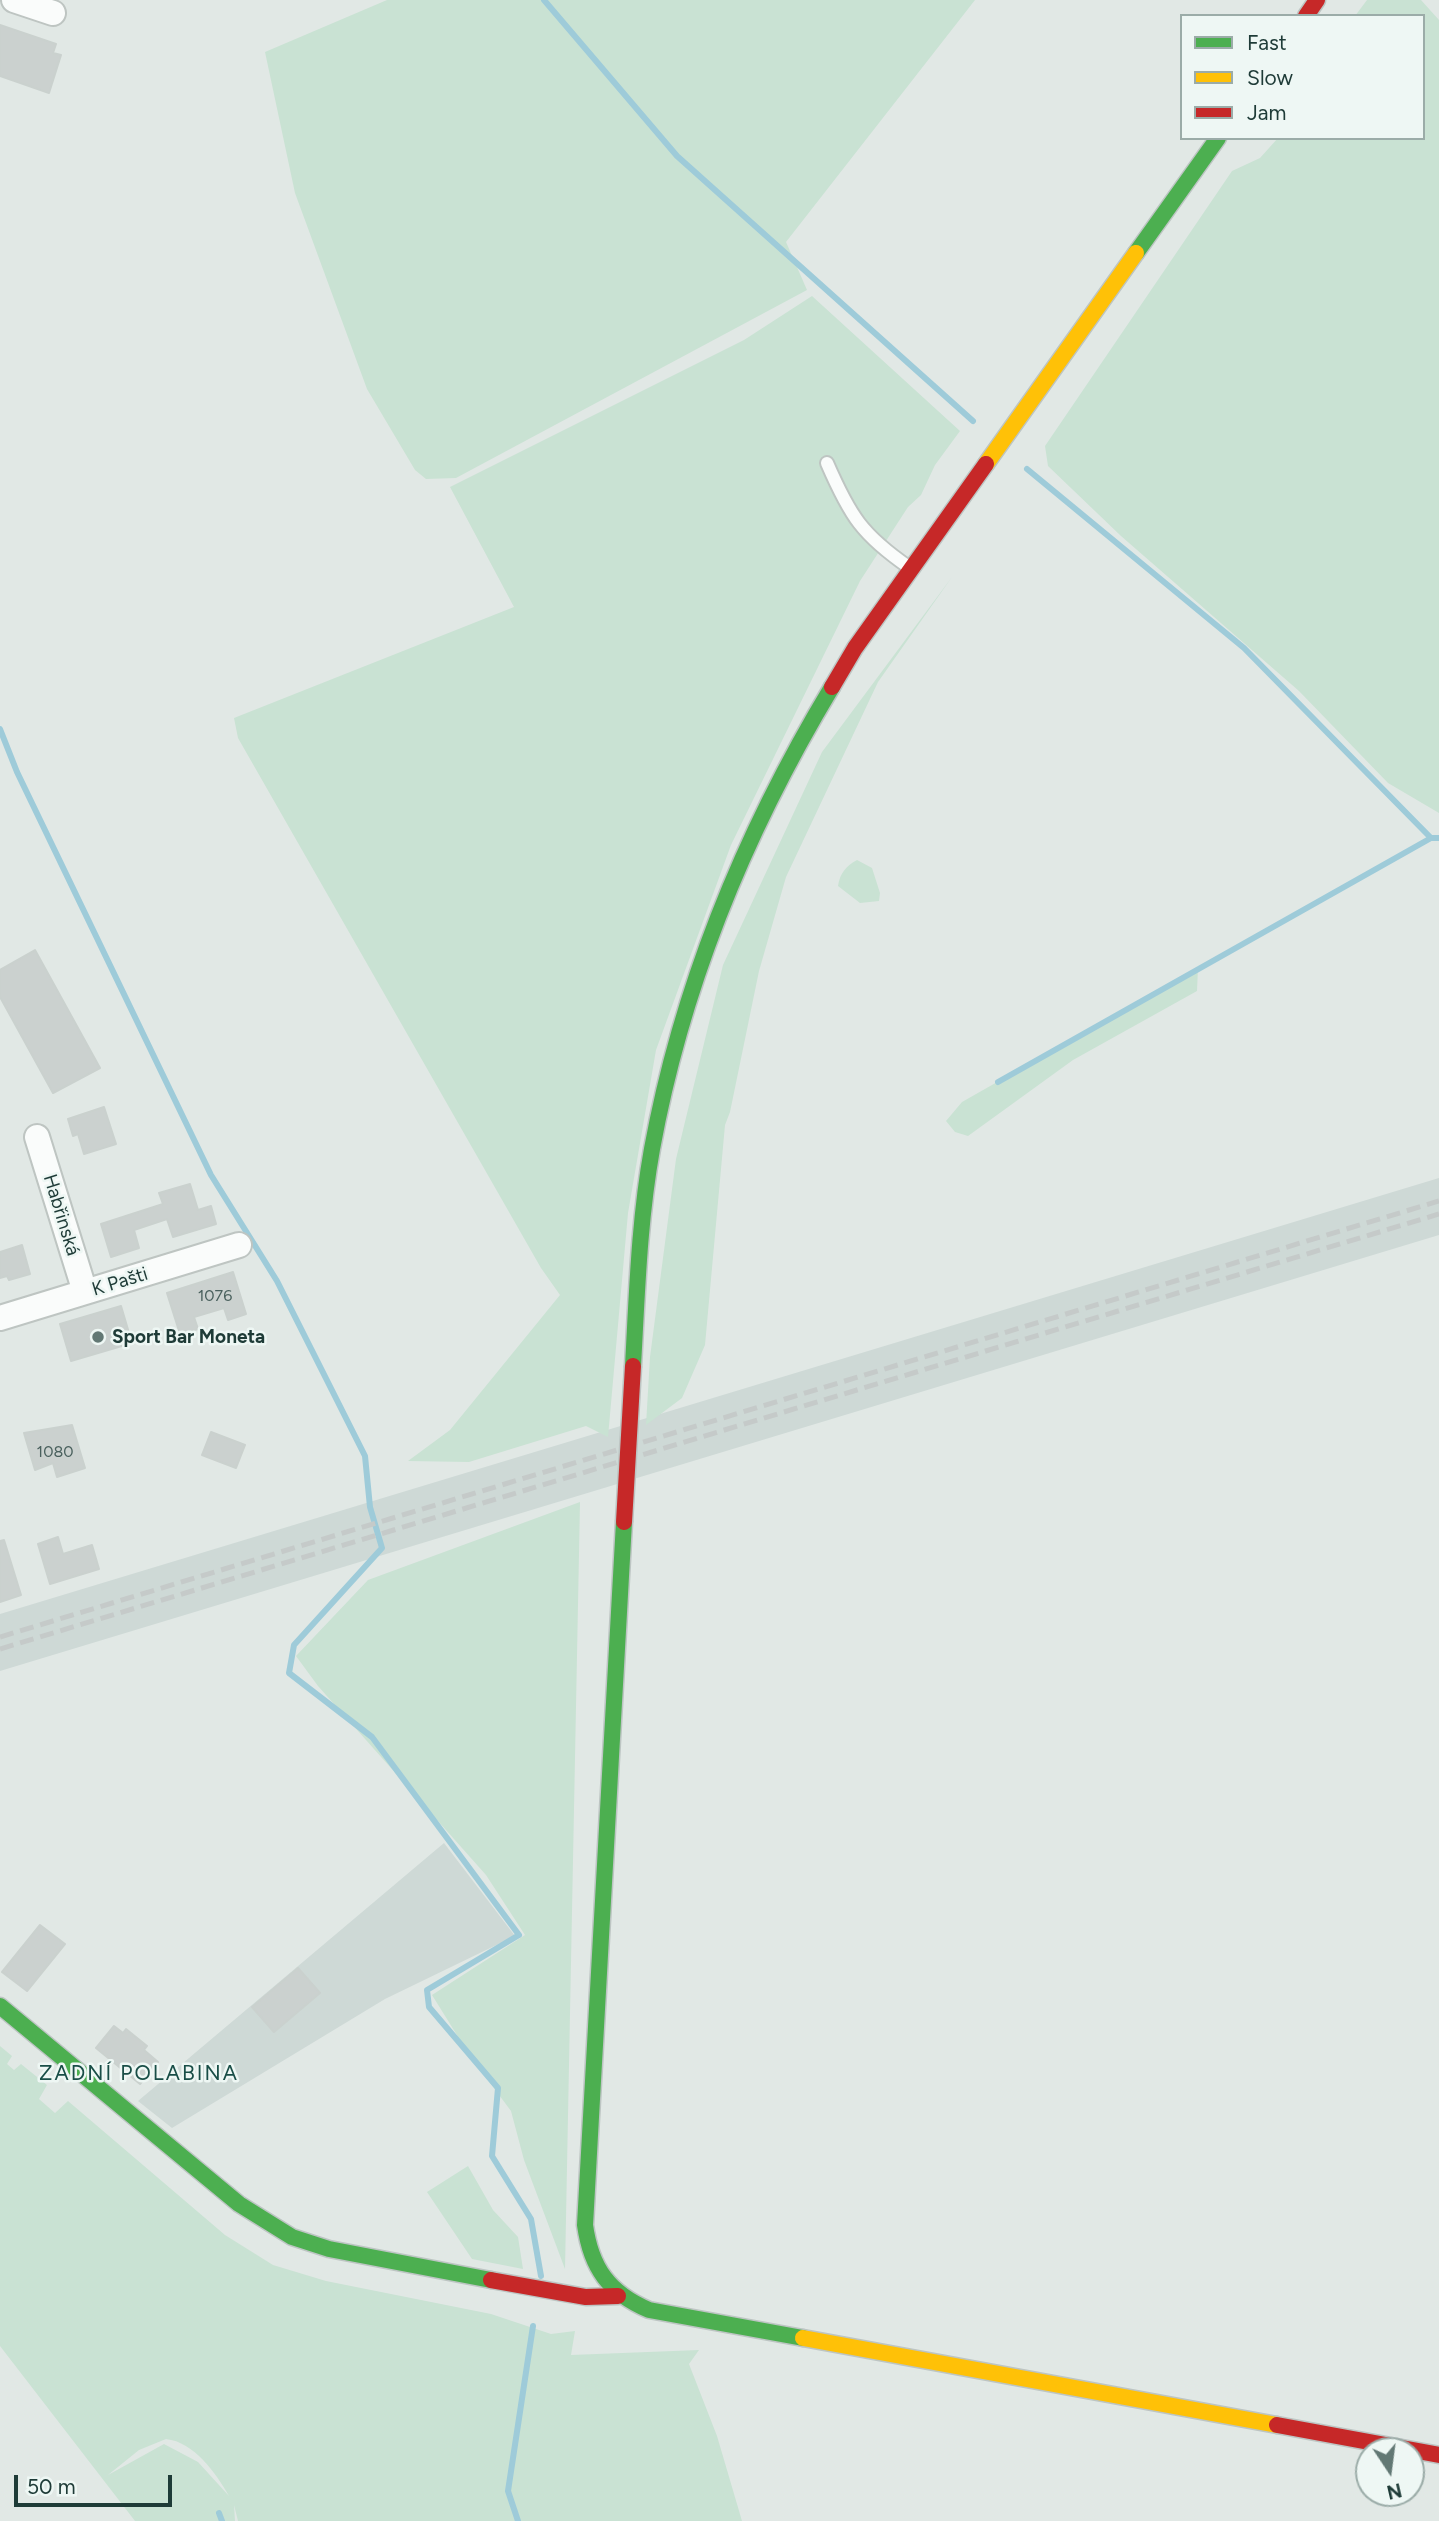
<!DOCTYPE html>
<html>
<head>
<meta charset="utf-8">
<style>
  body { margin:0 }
  #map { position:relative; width:1439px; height:2521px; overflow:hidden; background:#e1e8e5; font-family:Figtree,sans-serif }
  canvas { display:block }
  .legend { position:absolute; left:1180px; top:14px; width:245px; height:126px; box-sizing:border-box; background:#eef7f4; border:2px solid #9baca8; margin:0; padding:9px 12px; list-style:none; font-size:21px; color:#1e3b37 }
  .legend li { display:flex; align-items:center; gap:14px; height:35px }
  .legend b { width:35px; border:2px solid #9baca8 }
  .north { position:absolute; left:1355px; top:2437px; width:70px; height:70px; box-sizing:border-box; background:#eef7f4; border:2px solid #9baca8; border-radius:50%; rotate:167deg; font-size:19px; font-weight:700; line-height:28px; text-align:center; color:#1e3b37 }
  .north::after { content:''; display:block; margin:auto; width:24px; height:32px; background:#627874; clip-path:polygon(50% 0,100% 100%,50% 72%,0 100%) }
  .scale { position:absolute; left:14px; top:2475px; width:158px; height:32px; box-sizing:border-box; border:4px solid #1e3b37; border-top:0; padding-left:9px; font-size:21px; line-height:24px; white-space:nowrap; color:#1e3b37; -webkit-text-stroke:5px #eef7f4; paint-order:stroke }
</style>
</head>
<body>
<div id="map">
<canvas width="1439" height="2521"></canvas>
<ul class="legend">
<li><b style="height:9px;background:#4caf50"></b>Fast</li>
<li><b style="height:9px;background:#ffc107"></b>Slow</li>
<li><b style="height:9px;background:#c62828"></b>Jam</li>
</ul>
<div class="north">N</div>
<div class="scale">50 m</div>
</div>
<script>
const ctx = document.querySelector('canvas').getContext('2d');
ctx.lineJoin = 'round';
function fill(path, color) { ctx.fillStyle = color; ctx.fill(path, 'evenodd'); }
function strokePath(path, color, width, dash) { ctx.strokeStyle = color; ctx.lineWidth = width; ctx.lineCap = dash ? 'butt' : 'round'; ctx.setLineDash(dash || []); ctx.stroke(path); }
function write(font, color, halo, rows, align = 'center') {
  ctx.font = font + ' Figtree,sans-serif'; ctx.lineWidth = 5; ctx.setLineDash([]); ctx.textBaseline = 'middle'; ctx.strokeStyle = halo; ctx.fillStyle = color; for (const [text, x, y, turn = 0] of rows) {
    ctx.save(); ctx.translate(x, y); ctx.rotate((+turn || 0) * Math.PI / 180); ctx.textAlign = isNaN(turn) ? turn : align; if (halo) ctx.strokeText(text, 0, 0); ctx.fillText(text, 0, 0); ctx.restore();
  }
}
const built = new Path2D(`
  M 1439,1178 L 1439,1235 L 0,1671 L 0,1614 Z
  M 444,1843 L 515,1936 L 385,1999 L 172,2128 L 138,2101 Z`);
const green = new Path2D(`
  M 387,0 L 975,0 L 786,242 L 807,290 L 456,478 L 426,479 L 415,470 L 367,389 L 295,193 L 265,52 Z
  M 1367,0 L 1421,0 L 1439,20 L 1439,813 L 1388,783 L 1299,691 L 1121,536 L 1048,466 L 1045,446 L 1232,171 L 1260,158 L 1278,138 L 1423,138 L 1423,16 L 1355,16 Z
  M 812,296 L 960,431 L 935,465 L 921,495 L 908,507 L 860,581 L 731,845 L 656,1050 L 628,1213 L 608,1437 L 586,1426 L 469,1462 L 408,1461 L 450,1430 L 560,1295 L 541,1268 L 238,738 L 234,718 L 514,607 L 450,487 L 744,340 Z
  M 952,577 L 878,682 L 786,877 L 759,971 L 730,1112 L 725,1125 L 705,1345 L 682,1398 L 646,1425 L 650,1357 L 676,1159 L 723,965 L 822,752 Z
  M 857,860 L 872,868 L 880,893 L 879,901 L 860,903 L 838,886 C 840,873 846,866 857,860 Z
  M 1198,968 L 1197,991 L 1073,1060 L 968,1136 L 955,1132 L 946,1121 L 962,1102 Z
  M 580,1502 L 565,2269 L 524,2160 L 511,2111 L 470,2056 L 432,1995 L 525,1935 L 486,1875 L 318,1686 L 296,1656 L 368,1580 Z
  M 0,2046 L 12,2056 L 7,2064 L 14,2070 L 21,2064 L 47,2085 L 39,2099 L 55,2113 L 68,2101 L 225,2235 L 273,2265 L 326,2281 L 491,2314 L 551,2334 L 575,2331 L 571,2355 L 699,2350 L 689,2364 L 717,2436 L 742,2521 L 238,2521 L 234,2505 L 235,2521 L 135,2521 L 0,2346 ZM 166,2439 C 194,2442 216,2473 229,2496 L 198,2462 L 164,2444 L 108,2475 L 139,2450 Z
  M 468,2166 L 493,2210 L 518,2237 L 523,2269 L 472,2259 L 427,2192 Z`);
const stream = new Path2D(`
  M 544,0 L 677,156 L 973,421
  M 1027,469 L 1244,648 L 1431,838 L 1439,838
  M 0,729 L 17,772 L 211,1175 L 277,1281 L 365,1456 L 370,1507 L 382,1548 L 294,1645 L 289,1673 L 372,1737 L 519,1935 L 427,1990 L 429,2007 L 498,2088 L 492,2156 L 531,2219 L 541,2276
  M 998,1082 L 1431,838
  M 219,2513 L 222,2521
  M 518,2521 L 508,2491 L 533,2326`);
const building = new Path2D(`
  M 0,25 L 56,44 L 53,53 L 61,55 L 49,93 L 0,76 Z
  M 35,950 L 100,1068 L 53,1093 L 0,997 L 0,970 Z
  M 104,1107 L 116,1144 L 84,1154 L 78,1134 L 73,1136 L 68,1119 Z
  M 190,1184 L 198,1210 L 211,1206 L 216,1224 L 173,1237 L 167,1219 L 134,1230 L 139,1248 L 111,1257 L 101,1224 L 163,1204 L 159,1193 Z
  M 22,1245 L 30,1274 L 9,1280 L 7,1276 L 0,1278 L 0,1252 Z
  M 233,1272 L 246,1314 L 228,1320 L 224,1308 L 194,1317 L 198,1329 L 180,1334 L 167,1293 Z
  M 121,1306 L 132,1343 L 71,1361 L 60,1324 Z
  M 72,1425 L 85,1468 L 57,1477 L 53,1463 L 35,1470 L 24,1433 Z
  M 211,1432 L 245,1445 L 236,1468 L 202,1455 Z
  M 58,1537 L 63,1554 L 92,1545 L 99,1569 L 50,1584 L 38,1544 Z
  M 4,1540 L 21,1595 L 0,1602 L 0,1541 Z
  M 40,1925 L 65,1944 L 27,1991 L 2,1972 Z
  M 298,1968 L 320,1993 L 274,2032 L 252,2007 Z
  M 114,2026 L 123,2033 L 126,2029 L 147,2046 L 144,2050 L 158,2062 L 140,2084 L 96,2048 Z`);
const lane = new Path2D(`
  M 827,463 C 850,516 862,535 910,568`);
const street = new Path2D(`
  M 14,0 L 53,13
  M 37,1137 L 85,1292
  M 0,1318 L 239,1245`);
const fast = new Path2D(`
  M 1136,253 L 1218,138
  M 633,1366 C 637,1294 639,1221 652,1149 C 682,985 746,830 832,687
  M 624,1522 L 585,2225 C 591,2268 609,2293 649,2310 L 803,2338
  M 0,2006 L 239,2204 L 292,2237 L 329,2249 L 491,2280`);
const slow = new Path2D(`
  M 986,464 L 1136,253
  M 803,2338 L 1277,2425`);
const jam = new Path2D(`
  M 1306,16 L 1317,0
  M 832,687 L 855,648 L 986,464
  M 491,2280 L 586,2297 L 618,2296
  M 1277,2425 L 1439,2455`);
const rail = new Path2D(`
  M 0,1637 L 1439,1201
  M 0,1649 L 1439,1214`);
const jamBridge = new Path2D(`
  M 624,1522 L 633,1366`);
const markers = [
  [98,1337,7,"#627874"]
];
const numberNames = [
  ["1076",215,1296],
  ["1080",55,1452]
];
const streetNames = [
  ["Habřinská",61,1215,73],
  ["K Pašti",120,1282,-17]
];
const poiNames = [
  ["Sport Bar Moneta",112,1337]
];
const neighbourhoodNames = [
  ["ZADNÍ POLABINA",139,2074]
];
fill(built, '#ced9d6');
fill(green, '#c9e2d3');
strokePath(stream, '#9ecbd9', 6);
fill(building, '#cbd1cf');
strokePath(building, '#cad1ce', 2);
strokePath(lane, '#bec5c2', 16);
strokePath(street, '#bec5c2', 28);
strokePath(fast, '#bdc5c3', 19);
strokePath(slow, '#bdc5c3', 19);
strokePath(jam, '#bdc5c3', 19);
strokePath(lane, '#fafcfb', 12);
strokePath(street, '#fafcfb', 24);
strokePath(fast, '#4caf50', 16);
strokePath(slow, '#ffc107', 16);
strokePath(jam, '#c62828', 16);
strokePath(rail, '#c5cac9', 5, [14, 7]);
strokePath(jamBridge, '#bdc5c3', 19, []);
strokePath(jamBridge, '#c62828', 16);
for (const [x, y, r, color] of markers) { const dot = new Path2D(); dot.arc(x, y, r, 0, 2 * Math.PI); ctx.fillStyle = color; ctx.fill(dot); strokePath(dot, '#eef7f4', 2.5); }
write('16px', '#49605d', null, numberNames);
write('19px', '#1e3b37', '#eef7f4', streetNames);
write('bold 19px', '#1e3b37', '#eef7f4', poiNames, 'left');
ctx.letterSpacing = '2px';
write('21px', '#194e47', '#eef7f4', neighbourhoodNames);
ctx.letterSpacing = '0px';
</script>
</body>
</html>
